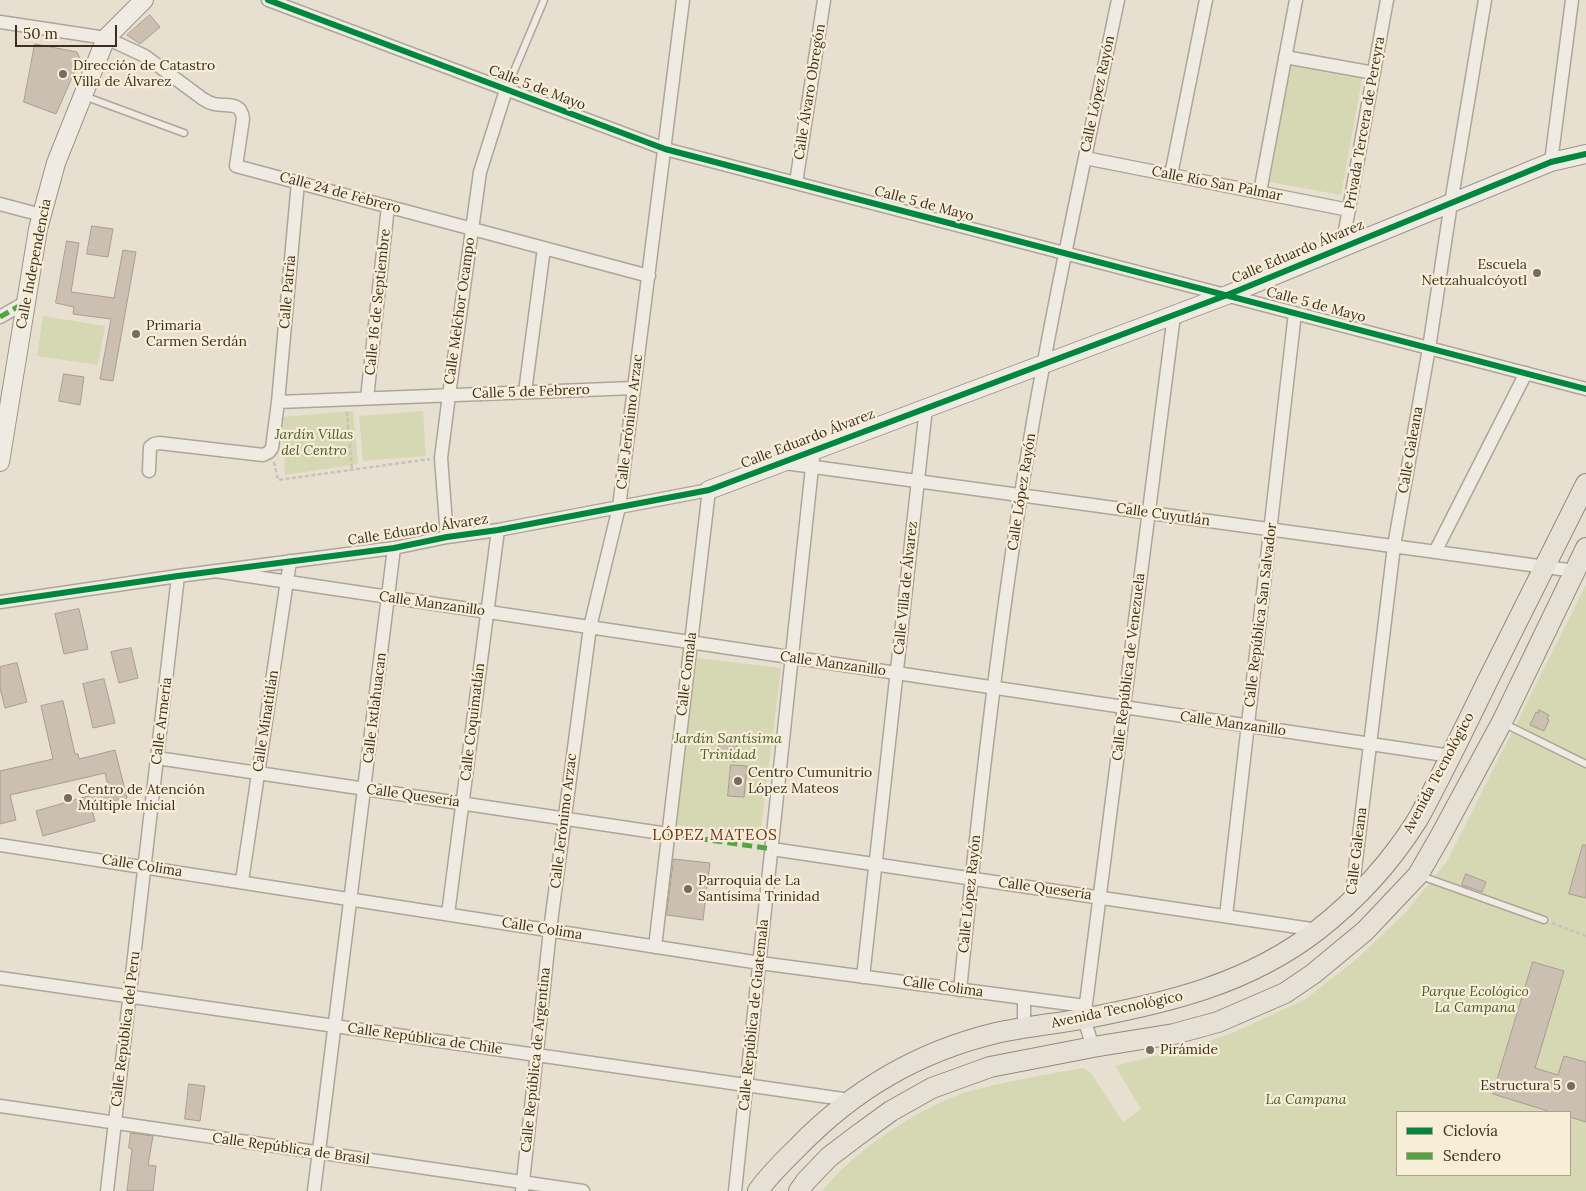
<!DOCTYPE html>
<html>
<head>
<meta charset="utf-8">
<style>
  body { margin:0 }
  #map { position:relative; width:1586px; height:1191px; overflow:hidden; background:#e7e0d1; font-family:Lora,serif }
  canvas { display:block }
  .legend { position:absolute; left:1396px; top:1111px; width:175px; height:65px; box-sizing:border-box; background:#f7eed8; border:1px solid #ada18e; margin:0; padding:6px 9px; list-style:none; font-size:15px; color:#3d2e20 }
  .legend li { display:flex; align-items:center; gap:10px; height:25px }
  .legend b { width:25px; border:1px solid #ada18e }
  .scale { position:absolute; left:15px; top:25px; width:102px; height:22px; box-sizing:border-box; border:2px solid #3d2e20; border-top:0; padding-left:6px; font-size:15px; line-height:18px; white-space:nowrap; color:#3d2e20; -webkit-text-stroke:4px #f7eed8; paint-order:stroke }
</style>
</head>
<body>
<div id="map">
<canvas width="1586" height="1191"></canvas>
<ul class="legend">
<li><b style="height:6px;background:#00873e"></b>Ciclovía</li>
<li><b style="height:6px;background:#54a441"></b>Sendero</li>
</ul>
<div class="scale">50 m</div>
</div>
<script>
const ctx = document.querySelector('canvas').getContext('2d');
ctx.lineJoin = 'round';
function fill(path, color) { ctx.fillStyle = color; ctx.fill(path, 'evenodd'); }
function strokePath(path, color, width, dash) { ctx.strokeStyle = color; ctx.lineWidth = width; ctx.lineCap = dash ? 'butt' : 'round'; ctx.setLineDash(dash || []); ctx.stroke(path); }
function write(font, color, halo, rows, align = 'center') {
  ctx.font = font + ' Lora,serif'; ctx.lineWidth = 4.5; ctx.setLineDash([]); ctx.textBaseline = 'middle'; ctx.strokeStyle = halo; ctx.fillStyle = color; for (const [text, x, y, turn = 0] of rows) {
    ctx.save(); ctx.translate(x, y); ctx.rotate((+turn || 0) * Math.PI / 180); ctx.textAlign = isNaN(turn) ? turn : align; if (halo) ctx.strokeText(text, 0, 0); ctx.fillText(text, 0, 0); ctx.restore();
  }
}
const green = new Path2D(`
  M 1291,66 L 1362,79 L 1341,195 L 1270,182 Z
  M 43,316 L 105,326 L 98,365 L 37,356 Z
  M 353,411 L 358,464 L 285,475 L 282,417 Z
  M 423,411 L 426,456 L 363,461 L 359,416 Z
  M 1586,585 L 1586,1191 L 822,1191 C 857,1149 911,1113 961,1094 C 970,1090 981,1089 990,1086 C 1021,1079 1052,1073 1084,1068 L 1091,1073 L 1123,1122 L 1141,1109 L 1115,1066 L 1191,1047 L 1232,1033 L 1304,1000 L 1358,958 L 1406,912 L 1447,861 ZM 1397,1112 L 1570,1112 L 1570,1175 L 1397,1175 Z
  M 697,658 L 781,668 L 760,836 L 676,825 Z`);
const building = new Path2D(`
  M 150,15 L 160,27 L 140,44 L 127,35 Z
  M 35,44 L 77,52 L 80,59 L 56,114 L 24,102 Z
  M 92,226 L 113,229 L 108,257 L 87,254 Z
  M 67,241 L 79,243 L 71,292 L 114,298 L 123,250 L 136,252 L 113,381 L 100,379 L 111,319 L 73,314 L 74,307 L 56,303 Z
  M 64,374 L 84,377 L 80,405 L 59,401 Z
  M 79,609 L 88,649 L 64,654 L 55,614 Z
  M 131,648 L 138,678 L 119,683 L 111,652 Z
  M 17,663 L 27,702 L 5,708 L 0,688 L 0,667 Z
  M 104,679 L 115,723 L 93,728 L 83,684 Z
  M 63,701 L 75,754 L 78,754 L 79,759 L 115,750 L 127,798 L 91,806 L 95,821 L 43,836 L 36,811 L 109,790 L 105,773 L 10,795 L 16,820 L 0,824 L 0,771 L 53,759 L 41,706 Z
  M 1539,710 L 1549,715 L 1547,719 L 1549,720 L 1544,731 L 1530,725 L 1536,712 L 1538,713 Z
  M 727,739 L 733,741 L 737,746 L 735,762 L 722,758 L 718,753 L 719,743 Z
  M 731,765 L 747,766 L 744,797 L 728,796 Z
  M 1583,845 L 1586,845 L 1586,898 L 1569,894 Z
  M 674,859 L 710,863 L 703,920 L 667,915 Z
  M 1466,874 L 1486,882 L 1482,892 L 1462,885 Z
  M 1533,962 L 1564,971 L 1535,1068 L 1558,1075 L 1564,1056 L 1586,1062 L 1586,1122 L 1570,1117 L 1570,1112 L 1547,1112 L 1548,1111 L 1493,1094 Z
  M 189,1084 L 205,1086 L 200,1121 L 185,1119 Z
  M 131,1133 L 153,1136 L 148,1165 L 156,1166 L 153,1191 L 127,1191 L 132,1149 L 129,1148 Z`);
const path = new Path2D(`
  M 347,412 L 352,470
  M 274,462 L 278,480 L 430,459
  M 1552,923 L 1586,936`);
const lane = new Path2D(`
  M 506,90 L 544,0
  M 84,96 L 184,133
  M 1503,723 L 1586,764
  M 1421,876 L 1544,920`);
const street = new Path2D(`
  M 268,0 L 665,149 L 1586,389
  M 0,22 L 106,38 L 145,56 L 203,99 C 206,101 210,103 214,104 C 228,107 241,101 243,119 L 236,166 L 649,276
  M 1285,57 L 1374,73
  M 1085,158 L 1349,210
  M 1551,162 L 1572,0
  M 1171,175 L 1206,0
  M 796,183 L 824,0
  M 1260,192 L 1296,0
  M 0,204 L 34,213 L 43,211
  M 1342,247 L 1387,0
  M 0,317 L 26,302
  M 525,392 L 544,248
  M 367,398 L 388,206
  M 278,402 L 634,388
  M 785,463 L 1575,571
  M 149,471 L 150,447 L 154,444 L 159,443 L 263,455 L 269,452 L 272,448 L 278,402 L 298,182
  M 447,537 L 441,458 L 449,395 L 480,172 L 506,90
  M 1435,552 L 1526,373
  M 215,571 L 1451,756
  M 0,602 L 178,576 L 394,548 L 447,537 L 498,530 L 709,490 L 655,947
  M 157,758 L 668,834
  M 0,845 L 760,963 L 1085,1006
  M 772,849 L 1318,930
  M 242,881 L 290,561
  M 1351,902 L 1394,546 L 1429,348 L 1451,203 L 1485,0
  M 448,914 L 498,530
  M 1226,916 L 1295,313
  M 863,977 L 926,408
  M 0,978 L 850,1100
  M 960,990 C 977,824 995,659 1021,494 C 1047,329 1084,164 1118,0
  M 1024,1029 L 1024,998
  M 1093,1047 L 1084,1019 L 1174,315
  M 0,1106 L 583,1191
  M 107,1191 L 178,576
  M 314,1191 L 394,548
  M 522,1191 L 550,930 L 590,627 L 619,507 L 683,0
  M 735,1191 L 813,458`);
const secondary = new Path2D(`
  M 0,462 L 38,229 L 56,163 L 106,38 L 144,0
  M 709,490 L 1227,295 L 1551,162 L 1586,154`);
const primary = new Path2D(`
  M 758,1191 C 769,1175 783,1162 797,1148 C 853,1090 917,1052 996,1033 C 1024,1027 1053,1024 1082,1019 C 1167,1003 1249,984 1319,929 C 1357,899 1390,863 1416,822 C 1424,809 1431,794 1438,781 C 1455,748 1471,715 1487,682 C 1520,616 1553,550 1586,484
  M 799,1191 L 806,1181 L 829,1157 L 858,1135 L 891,1111 L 932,1088 L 990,1067 L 1093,1047 L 1174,1034 L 1218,1022 L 1285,993 L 1313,974 L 1365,931 L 1418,875 L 1441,835 L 1502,722 L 1586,548`);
const quiet = new Path2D(`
  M 0,317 L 26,302
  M 668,834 L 772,849`);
const cycleway = new Path2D(`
  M 268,0 L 665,149 L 1586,389
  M 0,602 L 178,576 L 394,548 L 447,537 L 498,530 L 709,490 L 1227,295 L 1551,162 L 1586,154`);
const markers = [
  [63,74,5,"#786c5e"],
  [1537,273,5,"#786c5e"],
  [136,334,5,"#786c5e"],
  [738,781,5,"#786c5e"],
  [68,798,5,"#786c5e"],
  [688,889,5,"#786c5e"],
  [1150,1050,5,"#786c5e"],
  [1571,1086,5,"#786c5e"]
];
const poiNames = [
  ["Dirección de Catastro",73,66],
  ["Villa de Álvarez",73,82],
  ["Escuela",1527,265,"right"],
  ["Netzahualcóyotl",1527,281,"right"],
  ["Primaria",146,326],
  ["Carmen Serdán",146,342],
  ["Centro Cumunitrio",748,773],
  ["López Mateos",748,789],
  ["Centro de Atención",78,790],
  ["Múltiple Inicial",78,806],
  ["Parroquia de La",698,881],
  ["Santísima Trinidad",698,897],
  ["Pirámide",1160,1050],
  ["Estructura 5",1561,1086,"right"]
];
const streetNames = [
  ["Calle 5 de Mayo",537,88,21],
  ["Calle Álvaro Obregón",810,92,-81],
  ["Calle López Rayón",1098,94,-78],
  ["Privada Tercera de Pereyra",1365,123,-80],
  ["Calle Río San Palmar",1217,184,11],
  ["Calle 24 de Febrero",340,193,15],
  ["Calle 5 de Mayo",924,204,15],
  ["Calle Eduardo Álvarez",1298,252,-23],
  ["Calle Independencia",34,264,-79],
  ["Calle Patria",288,292,-85],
  ["Calle 16 de Septiembre",378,302,-84],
  ["Calle 5 de Mayo",1316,305,15],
  ["Calle Melchor Ocampo",460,311,-82],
  ["Calle 5 de Febrero",531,392,-2],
  ["Calle Jerónimo Arzac",630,422,-83],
  ["Calle Eduardo Álvarez",808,439,-21],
  ["Calle Galeana",1411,450,-80],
  ["Calle López Rayón",1022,492,-81],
  ["Calle Cuyutlán",1163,515,8],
  ["Calle Eduardo Álvarez",418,530,-9],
  ["Calle Villa de Álvarez",906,588,-84],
  ["Calle Manzanillo",432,604,8],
  ["Calle República San Salvador",1261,615,-83],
  ["Calle Manzanillo",833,664,8],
  ["Calle República de Venezuela",1129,667,-83],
  ["Calle Comala",687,674,-83],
  ["Calle Ixtlahuacan",375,708,-83],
  ["Calle Armeria",162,721,-83],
  ["Calle Minatitlán",266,721,-81],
  ["Calle Coquimatlán",473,722,-83],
  ["Calle Manzanillo",1233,724,8],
  ["Avenida Tecnológico",1439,773,-62],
  ["Calle Quesería",413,796,8],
  ["Calle Jerónimo Arzac",564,821,-83],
  ["Calle Galeana",1357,851,-83],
  ["Calle Colima",142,866,9],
  ["Calle Quesería",1045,889,8],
  ["Calle López Rayón",970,894,-84],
  ["Calle Colima",542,929,9],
  ["Calle Colima",943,987,8],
  ["Avenida Tecnológico",1117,1010,-12],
  ["Calle República de Guatemala",754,1015,-84],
  ["Calle República del Peru",126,1029,-83],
  ["Calle República de Chile",425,1039,8],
  ["Calle República de Argentina",536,1060,-84],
  ["Calle República de Brasil",291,1149,8]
];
const parkNames = [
  ["Jardín Villas",314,435],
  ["del Centro",314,451],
  ["Jardín Santísima",728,739],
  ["Trinidad",728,755],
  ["Parque Ecológico",1475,992],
  ["La Campana",1475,1008],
  ["La Campana",1306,1100]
];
const neighbourhoodNames = [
  ["LÓPEZ MATEOS",715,836]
];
fill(green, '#d6d7b3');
fill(building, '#cbbfb2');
strokePath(building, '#a89c90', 1);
strokePath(lane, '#ada599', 9);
strokePath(street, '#ada599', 15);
strokePath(secondary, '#9c958a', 20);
strokePath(primary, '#928b80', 22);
strokePath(path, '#c8c2b9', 2.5, [4, 2.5]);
strokePath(lane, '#efebe3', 6);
strokePath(street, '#efebe3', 12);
strokePath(secondary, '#efebe3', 18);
strokePath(primary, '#e6e1d4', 20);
strokePath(quiet, '#54a441', 5, [10, 5]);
strokePath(cycleway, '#00873e', 6);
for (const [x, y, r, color] of markers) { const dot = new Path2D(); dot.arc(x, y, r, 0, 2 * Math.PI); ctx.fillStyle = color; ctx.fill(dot); strokePath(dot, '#f7eed8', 2); }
write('14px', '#3d2e20', '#f7eed8', poiNames, 'left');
write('14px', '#3d2e20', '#f7eed8', streetNames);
write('italic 14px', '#4d5a26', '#f7eed8', parkNames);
ctx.letterSpacing = '1px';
write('15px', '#6b2e1e', '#f7eed8', neighbourhoodNames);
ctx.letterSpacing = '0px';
</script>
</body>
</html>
